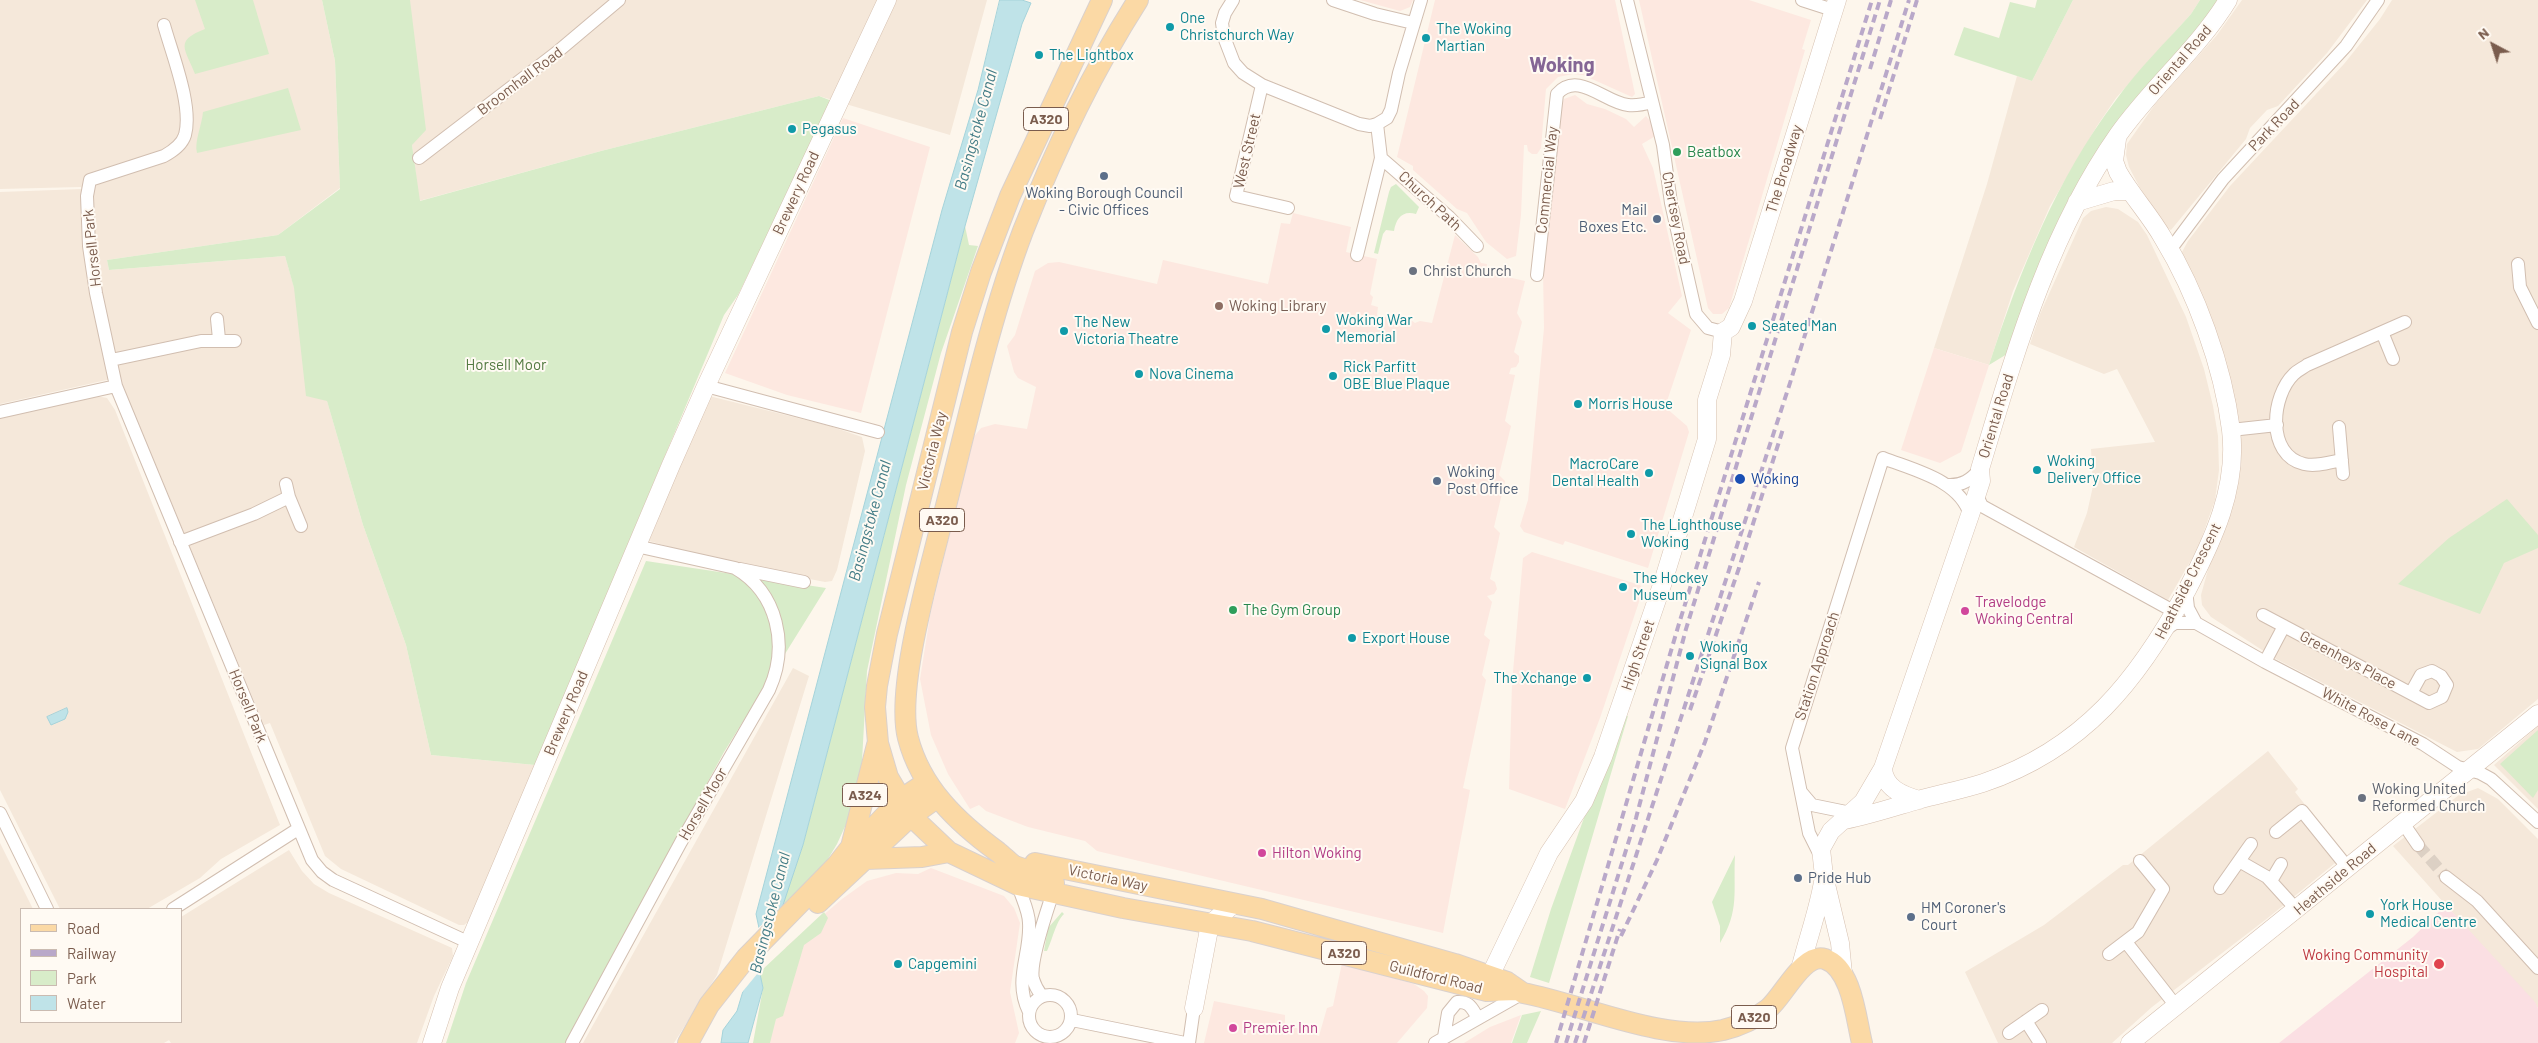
<!DOCTYPE html>
<html>
<head>
<meta charset="utf-8">
<style>
  body { margin:0 }
  #map { position:relative; width:2538px; height:1043px; overflow:hidden; background:#fdf6ec; font-family:Barlow,sans-serif }
  canvas { display:block }
  .legend { position:absolute; left:20px; top:908px; width:162px; height:115px; box-sizing:border-box; background:#fffaf3; border:1px solid #cabbb1; margin:0; padding:6px 9px; list-style:none; font-size:15px; color:#7a5c4d }
  .legend li { display:flex; align-items:center; gap:10px; height:25px }
  .legend b { width:25px; border:1px solid #cabbb1 }
  .north { position:absolute; left:2468px; top:20px; width:50px; height:50px; -webkit-text-stroke:4px #fffaf3; paint-order:stroke; rotate:320deg; font-size:14px; font-weight:700; line-height:20px; text-align:center; color:#7a5c4d }
  .north::after { content:''; display:block; margin:auto; width:18px; height:22px; background:#7a5c4d; clip-path:polygon(50% 0,100% 100%,50% 72%,0 100%) }
</style>
</head>
<body>
<div id="map">
<canvas width="2538" height="1043"></canvas>
<ul class="legend">
<li><b style="height:6px;background:#fbd9a5"></b>Road</li>
<li><b style="height:6px;background:#b9a8c9"></b>Railway</li>
<li><b style="height:14px;background:#d8ecc9"></b>Park</li>
<li><b style="height:14px;background:#bfe3e8"></b>Water</li>
</ul>
<div class="north">N</div>
</div>
<script>
const ctx = document.querySelector('canvas').getContext('2d');
ctx.lineJoin = 'round';
function fill(path, color) { ctx.fillStyle = color; ctx.fill(path, 'evenodd'); }
function strokePath(path, color, width, dash) { ctx.strokeStyle = color; ctx.lineWidth = width; ctx.lineCap = dash ? 'butt' : 'round'; ctx.setLineDash(dash || []); ctx.stroke(path); }
function write(font, color, halo, rows, align = 'center') {
  ctx.font = font + ' Barlow,sans-serif'; ctx.lineWidth = 4; ctx.setLineDash([]); ctx.textBaseline = 'middle'; ctx.strokeStyle = halo; ctx.fillStyle = color; for (const [text, x, y, turn = 0] of rows) {
    ctx.save(); ctx.translate(x, y); ctx.rotate((+turn || 0) * Math.PI / 180); ctx.textAlign = isNaN(turn) ? turn : align; if (halo) ctx.strokeText(text, 0, 0); ctx.fillText(text, 0, 0); ctx.restore();
  }
}
const residential = new Path2D(`
  M 0,0 L 322,0 L 335,61 L 340,188 L 278,235 L 107,260 L 109,270 L 285,256 L 363,525 L 406,645 L 431,755 L 535,765 L 468,922 L 464,925 L 459,925 L 341,869 L 325,856 L 270,723 L 264,725 L 127,396 L 111,379 L 0,404 L 0,192 L 82,189 L 81,187 L 0,189 Z
  M 410,0 L 987,0 L 950,135 L 819,96 L 601,151 L 419,201 L 412,145 Z
  M 2073,0 L 2200,0 L 2191,14 L 2116,98 L 2097,126 L 2050,206 L 2013,291 L 1989,365 L 1934,348 L 1987,184 L 2017,76 L 2032,81 Z
  M 2242,0 L 2367,0 L 2327,53 L 2278,106 L 2267,110 L 2250,128 L 2246,139 L 2171,230 L 2167,228 L 2140,188 L 2129,167 L 2126,155 L 2127,144 L 2156,103 L 2217,35 Z
  M 2392,0 L 2538,0 L 2538,699 L 2478,749 L 2457,752 L 2276,659 L 2211,617 L 2202,605 L 2201,595 L 2238,461 L 2180,259 L 2182,252 L 2188,241 L 2230,186 L 2344,64 L 2380,19 Z
  M 2106,207 L 2118,209 L 2138,222 L 2147,235 L 2186,317 L 2204,369 L 2213,406 L 2218,436 L 2219,470 L 2215,500 L 2198,548 L 2168,600 L 2074,547 L 2087,513 L 2093,486 L 2091,449 L 2155,442 L 2117,369 L 2104,374 L 2030,344 L 2040,314 L 2083,218 L 2091,211 Z
  M 97,396 L 107,398 L 115,410 L 280,825 L 221,859 L 200,878 L 147,909 L 60,909 L 0,790 L 0,417 Z
  M 709,396 L 830,426 L 862,437 L 865,451 L 837,570 L 832,581 L 825,582 L 733,564 L 649,541 Z
  M 793,668 L 809,676 L 717,975 L 674,1043 L 583,1043 Z
  M 2538,726 L 2538,809 L 2494,765 Z
  M 2268,751 L 2298,789 L 2295,792 L 2345,855 L 2269,917 L 2152,1007 L 2112,1043 L 1998,1043 L 1965,972 L 2044,925 L 2123,865 L 2128,865 Z
  M 2478,788 L 2498,799 L 2538,839 L 2538,1008 L 2393,846 L 2459,795 Z
  M 0,843 L 33,909 L 21,909 L 21,1022 L 181,1022 L 181,917 L 289,850 L 302,871 L 314,884 L 329,893 L 452,948 L 453,956 L 434,996 L 417,1043 L 171,1043 L 169,1040 L 164,1043 L 0,1043 Z`);
const commercial = new Path2D(`
  M 1360,0 L 1413,0 L 1410,7 L 1400,11 Z
  M 1435,0 L 1615,0 L 1635,94 L 1632,97 L 1583,75 L 1573,74 L 1558,77 L 1546,89 L 1541,148 L 1537,154 L 1532,154 L 1528,151 L 1527,145 L 1524,145 L 1521,215 L 1516,256 L 1507,259 L 1486,242 L 1467,213 L 1457,209 L 1413,170 L 1413,166 L 1397,157 Z
  M 1639,0 L 1749,0 L 1811,20 L 1802,49 L 1805,50 L 1729,308 L 1722,314 L 1713,314 L 1708,308 Z
  M 1575,95 L 1587,104 L 1605,109 L 1626,119 L 1634,127 L 1646,116 L 1654,126 L 1657,135 L 1642,144 L 1653,168 L 1682,296 L 1668,313 L 1691,330 L 1665,407 L 1687,426 L 1689,432 L 1648,568 L 1565,541 L 1563,545 L 1524,532 L 1520,526 L 1528,500 L 1544,328 L 1543,270 L 1561,105 L 1564,99 Z
  M 843,118 L 930,147 L 861,413 L 787,395 L 725,373 Z
  M 1293,213 L 1351,227 L 1346,252 L 1377,259 L 1370,294 L 1373,297 L 1371,305 L 1378,307 L 1377,315 L 1400,321 L 1401,317 L 1407,317 L 1415,323 L 1420,321 L 1432,323 L 1455,235 L 1478,257 L 1481,263 L 1487,264 L 1486,272 L 1525,281 L 1517,313 L 1522,322 L 1514,352 L 1519,356 L 1519,362 L 1516,367 L 1511,368 L 1509,374 L 1515,375 L 1505,421 L 1511,426 L 1499,475 L 1505,481 L 1494,527 L 1500,533 L 1490,579 L 1495,582 L 1497,589 L 1494,594 L 1487,596 L 1492,602 L 1484,635 L 1490,640 L 1482,675 L 1486,680 L 1463,788 L 1470,790 L 1443,933 L 1097,851 L 1085,841 L 1028,827 L 986,811 L 979,805 L 970,809 L 948,774 L 931,735 L 920,679 L 930,616 L 972,439 L 981,428 L 995,424 L 1027,429 L 1036,387 L 1018,378 L 1014,372 L 1007,346 L 1015,335 L 1035,271 L 1048,263 L 1059,262 L 1157,284 L 1163,260 L 1268,284 L 1281,223 L 1290,224 Z
  M 1934,348 L 1989,365 L 1961,452 L 1940,463 L 1901,450 Z
  M 1532,552 L 1640,585 L 1643,590 L 1600,718 L 1565,809 L 1509,789 L 1512,683 L 1523,558 Z
  M 931,868 L 1004,896 L 1014,908 L 1020,923 L 1010,992 L 1019,1033 L 1015,1043 L 761,1043 L 786,947 L 842,899 L 867,881 L 896,873 L 918,874 Z
  M 1342,963 L 1414,984 L 1424,991 L 1428,996 L 1427,1008 L 1397,1043 L 1204,1043 L 1214,1001 L 1285,1015 L 1285,1024 L 1319,1036 L 1327,1008 L 1333,1006 Z
  M 1521,1015 L 1511,1043 L 1464,1043 L 1490,1027 Z`);
const medical = new Path2D(`
  M 2446,905 L 2535,1002 L 2538,1008 L 2538,1043 L 2279,1043 L 2413,937 Z`);
const green = new Path2D(`
  M 195,0 L 253,0 L 269,54 L 195,74 C 185,48 174,41 205,29 Z
  M 322,0 L 410,0 L 426,130 L 412,145 L 420,201 L 601,151 L 819,96 L 832,101 L 738,295 L 724,315 L 535,765 L 431,755 L 406,645 L 363,525 L 327,401 L 306,396 L 294,288 L 285,256 L 109,270 L 107,260 L 278,235 L 340,189 L 335,61 Z
  M 2037,0 L 2073,0 L 2032,81 L 1954,55 L 1964,27 L 1999,38 L 2010,2 L 2035,8 Z
  M 2200,0 L 2221,0 L 2126,114 L 2012,351 L 1989,365 C 2020,271 2056,179 2116,100 C 2138,69 2166,42 2191,14 Z
  M 288,88 L 301,130 L 197,153 C 194,142 202,125 203,112 Z
  M 1396,184 L 1419,207 L 1416,214 C 1402,210 1396,219 1394,231 L 1386,230 L 1383,234 L 1378,254 L 1374,253 L 1389,192 L 1391,187 Z
  M 965,226 L 969,245 L 978,246 L 941,353 L 906,485 L 867,671 L 862,761 L 854,807 L 837,844 L 822,869 L 780,911 L 803,845 Z
  M 2507,499 L 2538,535 L 2538,548 L 2504,563 L 2480,614 L 2398,584 L 2449,538 Z
  M 646,561 L 826,588 L 724,752 L 566,1043 L 446,1043 L 466,983 Z
  M 1656,619 L 1634,696 L 1631,695 L 1625,715 L 1628,716 L 1549,983 L 1530,977 L 1551,909 Z
  M 2538,730 L 2538,790 L 2533,798 L 2500,764 Z
  M 1735,855 C 1733,891 1740,910 1720,943 L 1720,926 L 1712,902 Z
  M 824,912 L 828,918 L 821,933 L 804,945 L 783,1016 L 776,1019 L 770,1043 L 753,1043 L 763,988 L 760,975 L 762,970 Z
  M 1062,912 L 1064,914 C 1056,921 1052,941 1047,951 L 1044,951 L 1048,928 Z
  M 1541,1011 L 1527,1043 L 1512,1043 L 1522,1015 Z`);
const water = new Path2D(`
  M 1000,0 L 1022,0 L 1031,3 L 1022,24 L 965,226 L 803,845 L 760,974 L 763,988 L 748,1043 L 721,1043 L 723,1030 L 737,1011 L 743,991 L 759,928 L 756,914 L 942,210 L 978,90 Z
  M 67,708 L 68,712 L 65,719 L 51,725 L 47,717 Z`);
const pier = new Path2D(`
  M 784,905 L 767,962 L 739,996 L 756,930 Z`);
const streetTunnel = new Path2D(`
  M 2418,845 L 2446,877`);
const street = new Path2D(`
  M 1233,0 L 1225,13 L 1222,23 L 1224,37 L 1234,63 L 1243,73 L 1262,85 L 1359,124 L 1370,126 L 1377,124 L 1387,118 L 1391,110 L 1399,73 L 1421,0
  M 1333,0 L 1375,14 L 1413,23
  M 1627,0 L 1663,145 L 1671,203 L 1696,314 L 1708,328 L 1723,332
  M 1802,0 L 1833,10
  M 164,25 C 172,54 193,106 185,135 C 182,145 173,151 164,156 L 90,180 L 87,196 L 89,246 L 96,293 L 116,386 L 312,860 L 322,872 L 333,880 L 470,943
  M 1262,85 L 1236,196 L 1288,208
  M 419,158 L 556,53 L 619,0
  M 1381,158 L 1449,217 L 1477,246
  M 2170,250 L 2223,179 L 2346,46 L 2378,0
  M 1357,255 L 1381,158 L 1377,124
  M 2518,264 L 2520,287 L 2538,323
  M 1537,275 L 1557,94 C 1578,70 1605,103 1628,105 C 1636,106 1645,104 1652,102
  M 217,319 L 219,339
  M 2382,332 L 2393,359
  M 111,360 L 201,341 L 235,341
  M 706,386 L 878,432
  M 0,412 L 116,386
  M 2339,427 L 2343,474
  M 2231,430 L 2277,425
  M 2342,460 C 2331,462 2316,467 2304,464 C 2266,455 2271,396 2294,374 C 2298,370 2303,368 2307,365 L 2405,322
  M 286,484 L 289,497 L 301,526
  M 1947,485 C 1962,486 1971,480 1980,469
  M 1976,494 L 1982,506 L 2175,612
  M 180,542 L 254,514 L 289,497
  M 740,569 L 804,582
  M 2186,590 L 2188,608 L 2196,623
  M 2263,615 L 2429,703 L 2442,697 L 2447,685 L 2441,676 L 2432,671 L 2421,675 L 2411,693
  M 2166,629 L 2175,623 L 2196,623 L 2265,662 L 2423,744 L 2458,767 L 2480,773 L 2491,779 L 2538,822
  M 2265,662 L 2284,626
  M 1801,792 L 1812,805 L 1851,813
  M 0,813 L 47,909
  M 2403,823 L 2418,845
  M 2276,832 L 2302,811 L 2348,868
  M 1821,857 L 1809,833 L 1792,748 L 1883,458 C 1913,470 1960,480 1970,515
  M 2239,861 L 2267,877 L 2297,910
  M 2446,877 L 2477,901 L 2538,968
  M 2271,881 L 2281,864
  M 1018,885 C 1021,896 1029,911 1029,923 C 1031,955 1013,979 1029,1012
  M 2220,888 L 2251,844
  M 173,909 L 298,829
  M 2126,942 L 2176,1006
  M 2109,954 L 2138,932 L 2163,889 L 2140,861
  M1029 1016a21 21 0 1 1 42 0a21 21 0 1 1-42 0Z
  M 1042,996 C 1038,991 1035,986 1033,979 C 1029,962 1047,911 1053,892
  M 1072,1020 L 1185,1043
  M 2026,1021 L 2040,1043
  M 2009,1033 L 2042,1010
  M 1444,1037 L 1448,1013 L 1457,1002 C 1470,1001 1472,1009 1478,1018
  M 572,1043 L 681,842 L 769,690 C 789,646 778,593 735,568 L 636,546
  M 1189,1043 L 1194,1008
  M 1435,1043 L 1523,993`);
const secondary = new Path2D(`
  M 2077,202 L 2114,191 L 2130,191
  M 1883,768 C 1884,788 1902,795 1919,800
  M 1845,820 C 1870,815 1894,807 1918,800 C 1940,794 1961,790 1983,783 C 2084,749 2138,680 2187,590 C 2213,540 2238,488 2231,430 C 2223,366 2196,292 2163,238 C 2150,215 2131,195 2118,172 L 2114,161 L 2117,139
  M 1801,966 C 1808,938 1818,911 1823,882
  M 1843,974 L 1840,943 L 1824,876 L 1821,849 L 1831,831 L 1863,802 L 1883,768 L 1970,515 L 1981,481 L 1980,469 C 2015,353 2048,235 2118,135 C 2152,87 2198,49 2228,0
  M 1481,984 L 1490,976 L 1549,853 L 1584,801 L 1603,757 L 1663,582 L 1707,439 L 1707,400 L 1721,355 L 1723,332 L 1731,327 L 1743,301 L 1837,0
  M 1194,1008 L 1210,924 L 1234,904
  M 432,1043 L 450,988 L 671,465 L 706,386 L 887,0
  M 2130,1043 L 2538,714`);
const primary = new Path2D(`
  M 1102,0 L 1010,196 L 981,272 L 962,332 L 887,634 L 877,686 L 875,707 L 878,743 L 888,777 L 911,816 L 949,852 L 1018,885 L 1123,908 L 1252,931 L 1487,991 L 1516,990
  M 851,847 L 877,745
  M 866,859 L 922,857 L 949,852
  M 1035,863 L 1262,909 L 1455,964 L 1507,982 L 1523,993 C 1582,1004 1665,1043 1723,1030 C 1739,1026 1755,1019 1768,1009 C 1784,996 1803,952 1825,959 C 1852,968 1856,1019 1862,1043
  M 1053,892 L 1054,883 L 1051,877 C 1039,871 1025,871 1013,865 C 1008,861 1003,856 998,852 C 957,822 921,788 908,738 C 896,691 927,581 939,533 C 965,434 987,326 1023,231 C 1054,152 1092,72 1138,0
  M 818,903 L 911,816 L 938,797
  M 688,1043 L 709,1005 L 746,958 L 837,865 L 851,847 L 859,843 L 900,800 L 927,782`);
const rail = new Path2D(`
  M 1870,69 L 1891,0
  M 1880,119 L 1917,0
  M 1690,710 L 1739,568 L 1783,429
  M 1621,936 L 1657,860 L 1705,742 L 1759,582
  M 1556,1043 L 1678,627 L 1872,0
  M 1566,1043 L 1636,818 L 1686,629 L 1880,0
  M 1575,1043 L 1790,383 L 1909,0
  M 1584,1043 L 1620,929`);
const markers = [
  [1170,27,5,"#0f9aa8"],
  [1426,38,5,"#0f9aa8"],
  [1039,55,5,"#0f9aa8"],
  [792,129,5,"#0f9aa8"],
  [1677,152,5,"#2e9e5b"],
  [1104,176,5,"#5c6f8a"],
  [1657,219,5,"#5c6f8a"],
  [1413,271,5,"#6b7280"],
  [1219,306,5,"#8d6e63"],
  [1752,326,5,"#0f9aa8"],
  [1326,329,5,"#0f9aa8"],
  [1064,331,5,"#0f9aa8"],
  [1139,374,5,"#0f9aa8"],
  [1333,376,5,"#0f9aa8"],
  [1578,404,5,"#0f9aa8"],
  [2037,470,5,"#0f9aa8"],
  [1649,473,5,"#0f9aa8"],
  [1740,479,6,"#1a4fb4"],
  [1437,481,5,"#5c6f8a"],
  [1631,534,5,"#0f9aa8"],
  [1623,587,5,"#0f9aa8"],
  [1233,610,5,"#2e9e5b"],
  [1965,611,5,"#d1479c"],
  [1352,638,5,"#0f9aa8"],
  [1690,656,5,"#0f9aa8"],
  [1587,678,5,"#0f9aa8"],
  [2362,798,5,"#6b7280"],
  [1262,853,5,"#d1479c"],
  [1798,878,5,"#5c6f8a"],
  [2370,914,5,"#0f9aa8"],
  [1911,917,5,"#5c6f8a"],
  [898,964,5,"#0f9aa8"],
  [2439,964,6,"#e0444e"],
  [1233,1028,5,"#d1479c"]
];
const shields = [
  [1046,119,45],
  [942,520,45],
  [865,795,45],
  [1344,953,45],
  [1754,1017,45]
];
const shieldNames = [
  ["A320",1046,119],
  ["A320",942,520],
  ["A324",865,795],
  ["A320",1344,953],
  ["A320",1754,1017]
];
const cultureNames = [
  ["One",1180,18],
  ["Christchurch Way",1180,35],
  ["The Woking",1436,29],
  ["Martian",1436,46],
  ["The Lightbox",1049,55],
  ["Pegasus",802,129],
  ["Woking War",1336,320],
  ["Memorial",1336,337],
  ["The New",1074,322],
  ["Victoria Theatre",1074,339],
  ["Seated Man",1762,326],
  ["Rick Parfitt",1343,367],
  ["OBE Blue Plaque",1343,384],
  ["Nova Cinema",1149,374],
  ["Morris House",1588,404],
  ["Woking",2047,461],
  ["Delivery Office",2047,478],
  ["MacroCare",1639,464,"right"],
  ["Dental Health",1639,481,"right"],
  ["The Lighthouse",1641,525],
  ["Woking",1641,542],
  ["The Hockey",1633,578],
  ["Museum",1633,595],
  ["Export House",1362,638],
  ["Woking",1700,647],
  ["Signal Box",1700,664],
  ["The Xchange",1577,678,"right"],
  ["York House",2380,905],
  ["Medical Centre",2380,922],
  ["Capgemini",908,964]
];
const streetNames = [
  ["Oriental Road",2180,60,-49],
  ["Broomhall Road",520,81,-37],
  ["Park Road",2274,125,-46],
  ["West Street",1247,151,-77],
  ["The Broadway",1784,169,-73],
  ["Commercial Way",1547,180,-84],
  ["Brewery Road",796,193,-65],
  ["Church Path",1430,201,43],
  ["Chertsey Road",1676,218,79],
  ["Horsell Park",92,248,-96],
  ["Oriental Road",1996,416,-73],
  ["Victoria Way",932,451,-76],
  ["Heathside Crescent",2188,581,-63],
  ["High Street",1638,655,-71],
  ["Greenheys Place",2348,660,28],
  ["Station Approach",1817,666,-72],
  ["Horsell Park",248,706,68],
  ["Brewery Road",566,713,-67],
  ["White Rose Lane",2371,717,28],
  ["Horsell Moor",703,804,-60],
  ["Victoria Way",1108,878,12],
  ["Heathside Road",2335,879,-40],
  ["Guildford Road",1436,977,14]
];
const leisureNames = [
  ["Beatbox",1687,152],
  ["The Gym Group",1243,610]
];
const serviceNames = [
  ["Woking Borough Council",1104,193,"center"],
  ["- Civic Offices",1104,210,"center"],
  ["Mail",1647,210,"right"],
  ["Boxes Etc.",1647,227,"right"],
  ["Woking",1447,472],
  ["Post Office",1447,489],
  ["Pride Hub",1808,878],
  ["HM Coroner's",1921,908],
  ["Court",1921,925]
];
const worshipNames = [
  ["Christ Church",1423,271],
  ["Woking United",2372,789],
  ["Reformed Church",2372,806]
];
const educationNames = [
  ["Woking Library",1229,306]
];
const parkNames = [
  ["Horsell Moor",506,365]
];
const transitNames = [
  ["Woking",1751,479]
];
const hotelNames = [
  ["Travelodge",1975,602],
  ["Woking Central",1975,619],
  ["Hilton Woking",1272,853],
  ["Premier Inn",1243,1028]
];
const healthNames = [
  ["Woking Community",2428,955],
  ["Hospital",2428,972]
];
const waterNames = [
  ["Basingstoke Canal",976,130,-75],
  ["Basingstoke Canal",870,521,-75],
  ["Basingstoke Canal",770,913,-76]
];
const districtNames = [
  ["Woking",1562,65]
];
fill(residential, '#f5e8da');
fill(commercial, '#fde8e0');
fill(medical, '#fbdfe3');
fill(green, '#d8ecc9');
fill(water, '#bfe3e8');
strokePath(water, '#a5d3da', 1);
fill(pier, '#fdf6ec');
strokePath(streetTunnel, '#dcd0c4', 12, [12, 6]);
strokePath(street, '#d1beb0', 14);
strokePath(secondary, '#d6c0b0', 19);
strokePath(primary, '#dad1cd', 22);
strokePath(street, '#fff', 12);
strokePath(secondary, '#fff', 18);
strokePath(primary, '#fbd9a5', 20);
strokePath(rail, '#b9a8c9', 4, [8, 5]);
for (const [x, y, r, color] of markers) { const dot = new Path2D(); dot.arc(x, y, r, 0, 2 * Math.PI); ctx.fillStyle = color; ctx.fill(dot); strokePath(dot, '#fffaf3', 2); }
for (const [x, y, w] of shields) { const box = new Path2D(); box.roundRect(x - w / 2, y - 11.5, w, 23, 4); ctx.fillStyle = '#fffaf3'; ctx.fill(box); strokePath(box, '#7a5c4d', 1); }
write('bold 14px', '#7a5c4d', null, shieldNames);
write('15px', '#0d838f', '#fffaf3', cultureNames, 'left');
write('15px', '#7a5c4d', '#fffaf3', streetNames);
write('15px', '#27864d', '#fffaf3', leisureNames, 'left');
write('15px', '#4e5e75', '#fffaf3', serviceNames, 'left');
write('15px', '#5b616d', '#fffaf3', worshipNames, 'left');
write('15px', '#785e54', '#fffaf3', educationNames, 'left');
write('15px', '#537a41', '#fffaf3', parkNames);
write('15px', '#164399', '#fffaf3', transitNames, 'left');
write('15px', '#b23c85', '#fffaf3', hotelNames, 'left');
write('15px', '#be3a42', '#fffaf3', healthNames, 'right');
write('italic 16px', '#437c86', '#fffaf3', waterNames);
write('bold 20px', '#846695', '#fffaf3', districtNames);
</script>
</body>
</html>
